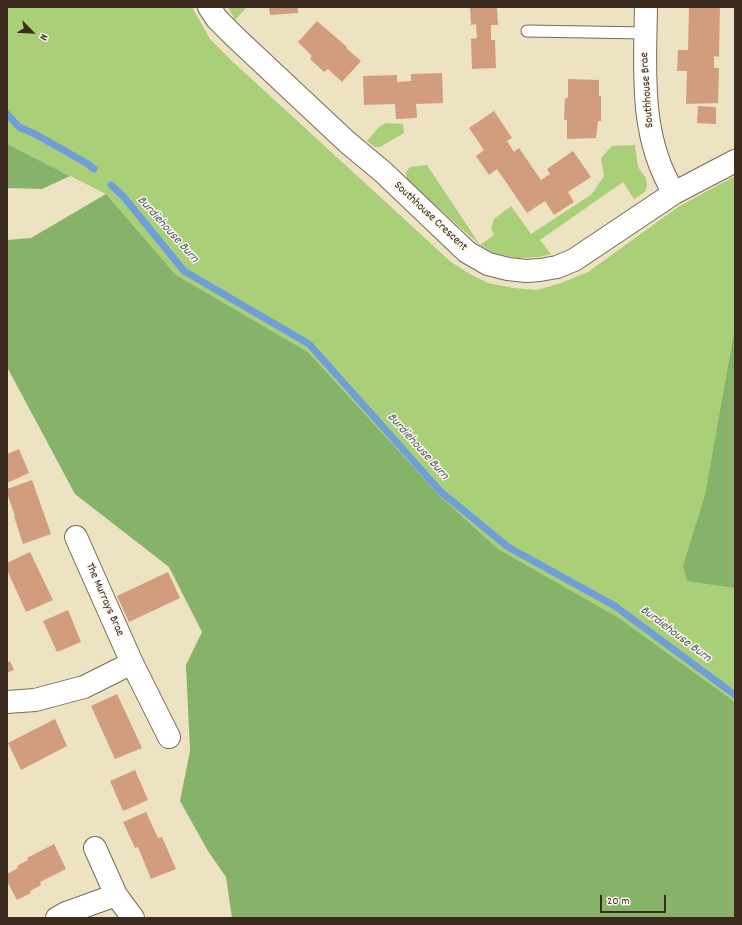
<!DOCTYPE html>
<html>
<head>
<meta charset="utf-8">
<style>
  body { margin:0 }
  #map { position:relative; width:742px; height:925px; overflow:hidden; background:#ede2c1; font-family:Dekko,sans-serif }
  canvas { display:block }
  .frame { position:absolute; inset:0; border:8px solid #3b2a1e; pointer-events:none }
  .north { position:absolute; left:12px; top:12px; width:40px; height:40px; -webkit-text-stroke:3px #fbf7ec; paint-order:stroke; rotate:114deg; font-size:11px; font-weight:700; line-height:16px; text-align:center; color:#3b2a1e }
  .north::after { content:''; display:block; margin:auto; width:14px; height:18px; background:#3b2a1e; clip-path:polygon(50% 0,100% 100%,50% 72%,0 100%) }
  .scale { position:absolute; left:600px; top:895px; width:66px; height:18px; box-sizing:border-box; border:2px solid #3b2a1e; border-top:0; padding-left:5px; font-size:12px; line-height:14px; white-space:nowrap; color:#3b2a1e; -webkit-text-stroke:3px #fbf7ec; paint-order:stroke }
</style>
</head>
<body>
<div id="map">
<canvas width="742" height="925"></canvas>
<div class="frame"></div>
<div class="north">N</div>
<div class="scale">20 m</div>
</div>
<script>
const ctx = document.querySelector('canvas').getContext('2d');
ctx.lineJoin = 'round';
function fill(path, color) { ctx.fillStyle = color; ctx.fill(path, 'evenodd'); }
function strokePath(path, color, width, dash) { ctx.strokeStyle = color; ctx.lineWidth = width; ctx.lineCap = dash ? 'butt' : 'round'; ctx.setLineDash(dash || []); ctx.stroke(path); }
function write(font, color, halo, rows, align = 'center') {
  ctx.font = font + ' Dekko,sans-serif'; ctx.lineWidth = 3; ctx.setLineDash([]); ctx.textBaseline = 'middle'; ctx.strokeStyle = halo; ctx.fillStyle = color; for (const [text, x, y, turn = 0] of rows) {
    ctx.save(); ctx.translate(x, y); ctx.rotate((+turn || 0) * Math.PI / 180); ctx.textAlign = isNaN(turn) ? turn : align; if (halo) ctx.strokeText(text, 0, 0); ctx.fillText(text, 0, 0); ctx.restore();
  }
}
const green = new Path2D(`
  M 7,7 L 192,7 L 210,39 L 232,61 L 451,262 L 470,274 L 488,283 L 513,288 L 537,290 L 561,283 L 588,272 L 678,207 L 735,176 L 735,702 L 619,618 L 498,549 L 441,497 L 308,352 L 176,275 L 106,194 L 7,144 Z
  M 228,7 L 247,7 L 235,20 Z
  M 386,123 L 403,124 L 404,133 L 380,147 L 375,147 L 367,141 L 379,127 Z
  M 635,145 L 638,167 L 646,178 L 647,186 L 645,192 L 634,199 L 623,182 L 540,240 L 551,254 L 539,257 L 518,258 L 495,254 L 480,245 L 407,180 L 406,172 L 410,167 L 427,165 L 480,245 L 494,235 L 491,228 L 494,219 L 511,206 L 531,234 L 592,194 L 604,176 L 601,158 L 612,146 Z`);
const forest = new Path2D(`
  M 7,144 L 70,176 L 42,189 L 7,188 Z
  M 106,194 L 176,275 L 308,352 L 441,497 L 498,549 L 619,618 L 735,702 L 735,918 L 232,918 L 226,877 L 208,851 L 180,801 L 190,751 L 186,665 L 202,632 L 169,567 L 75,494 L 7,367 L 7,240 L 31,238 Z
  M 735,328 L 735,588 L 687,581 L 683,566 L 705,495 Z`);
const stream = new Path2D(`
  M 7,114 L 19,127 L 35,134 L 88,164 L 94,169
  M 111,185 L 123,196 L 184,271 L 309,344 L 441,492 L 508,547 L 615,606 L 735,695`);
const building = new Path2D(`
  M 269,7 L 298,7 L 298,13 L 270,15 Z
  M 470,7 L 497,7 L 498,25 L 491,25 L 491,40 L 495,40 L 496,68 L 472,69 L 471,39 L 477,38 L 476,24 L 471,25 Z
  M 689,7 L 720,7 L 719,57 L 714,56 L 714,68 L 719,68 L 718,103 L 686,104 L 687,71 L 677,71 L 678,50 L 688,50 Z
  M 317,21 L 347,47 L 346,48 L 361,61 L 342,82 L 328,69 L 324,72 L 310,59 L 312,56 L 298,42 Z
  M 442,73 L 443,103 L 416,104 L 417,118 L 396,119 L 395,104 L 364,105 L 363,76 L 397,75 L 397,82 L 411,81 L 411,74 Z
  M 568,79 L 599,80 L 599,96 L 601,96 L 601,121 L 598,121 L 596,138 L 567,139 L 567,120 L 564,120 L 565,98 L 568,98 Z
  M 698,106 L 716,107 L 716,124 L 697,123 Z
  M 494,111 L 512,138 L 507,141 L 514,152 L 519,148 L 541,180 L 550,174 L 547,169 L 573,151 L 591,177 L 568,192 L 574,202 L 554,215 L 545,201 L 527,213 L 497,169 L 489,175 L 476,156 L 484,150 L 469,128 Z
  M 19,449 L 29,473 L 7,483 L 7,454 Z
  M 32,480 L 51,534 L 23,544 L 14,516 L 15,516 L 7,493 L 7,489 Z
  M 30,552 L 53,600 L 26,612 L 7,570 L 7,563 Z
  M 168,572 L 180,598 L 129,622 L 117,596 Z
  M 68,610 L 81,642 L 57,652 L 43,621 Z
  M 10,661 L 14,670 L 7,673 L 7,663 Z
  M 117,694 L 142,748 L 115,759 L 91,706 Z
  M 55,719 L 67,746 L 21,770 L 8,743 Z
  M 135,770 L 148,800 L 123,811 L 110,781 Z
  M 146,812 L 158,838 L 162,837 L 176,869 L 151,879 L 138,847 L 135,848 L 123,822 Z
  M 54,844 L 66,869 L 40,882 L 41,885 L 30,891 L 31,893 L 17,900 L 7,881 L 7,874 L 18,868 L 17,866 L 28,860 L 27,858 Z`);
const lane = new Path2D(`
  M 527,31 L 646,33`);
const street = new Path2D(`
  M 209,7 L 217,19 L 235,37 L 347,142 L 383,172 L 467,252 L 488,264 L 508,269 L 526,271 L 540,270 L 557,267 L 574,260 L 674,193 L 735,161
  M 646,7 C 645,70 639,137 674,193
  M 132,663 L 169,737
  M 7,702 L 35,700 L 84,687 L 132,663 L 76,537
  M 95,848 L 116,895 L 133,918
  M 57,918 L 66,913 L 116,895`);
const streetNames = [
  ["Southhouse Brae",648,90,-94],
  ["Southhouse Crescent",430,217,43],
  ["The Murrays Brae",104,600,66]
];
const waterNames = [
  ["Burdiehouse Burn",167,230,48],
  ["Burdiehouse Burn",417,447,48],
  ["Burdiehouse Burn",675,635,37]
];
fill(green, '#a9cf79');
fill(forest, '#86b269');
strokePath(stream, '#6f9ed8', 7);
fill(building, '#d29d7e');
strokePath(lane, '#796a57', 13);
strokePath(street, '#796a57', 24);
strokePath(lane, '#fff', 11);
strokePath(street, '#fff', 22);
write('12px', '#3b2a1e', '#fbf7ec', streetNames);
write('italic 13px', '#505868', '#fbf7ec', waterNames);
</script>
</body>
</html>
